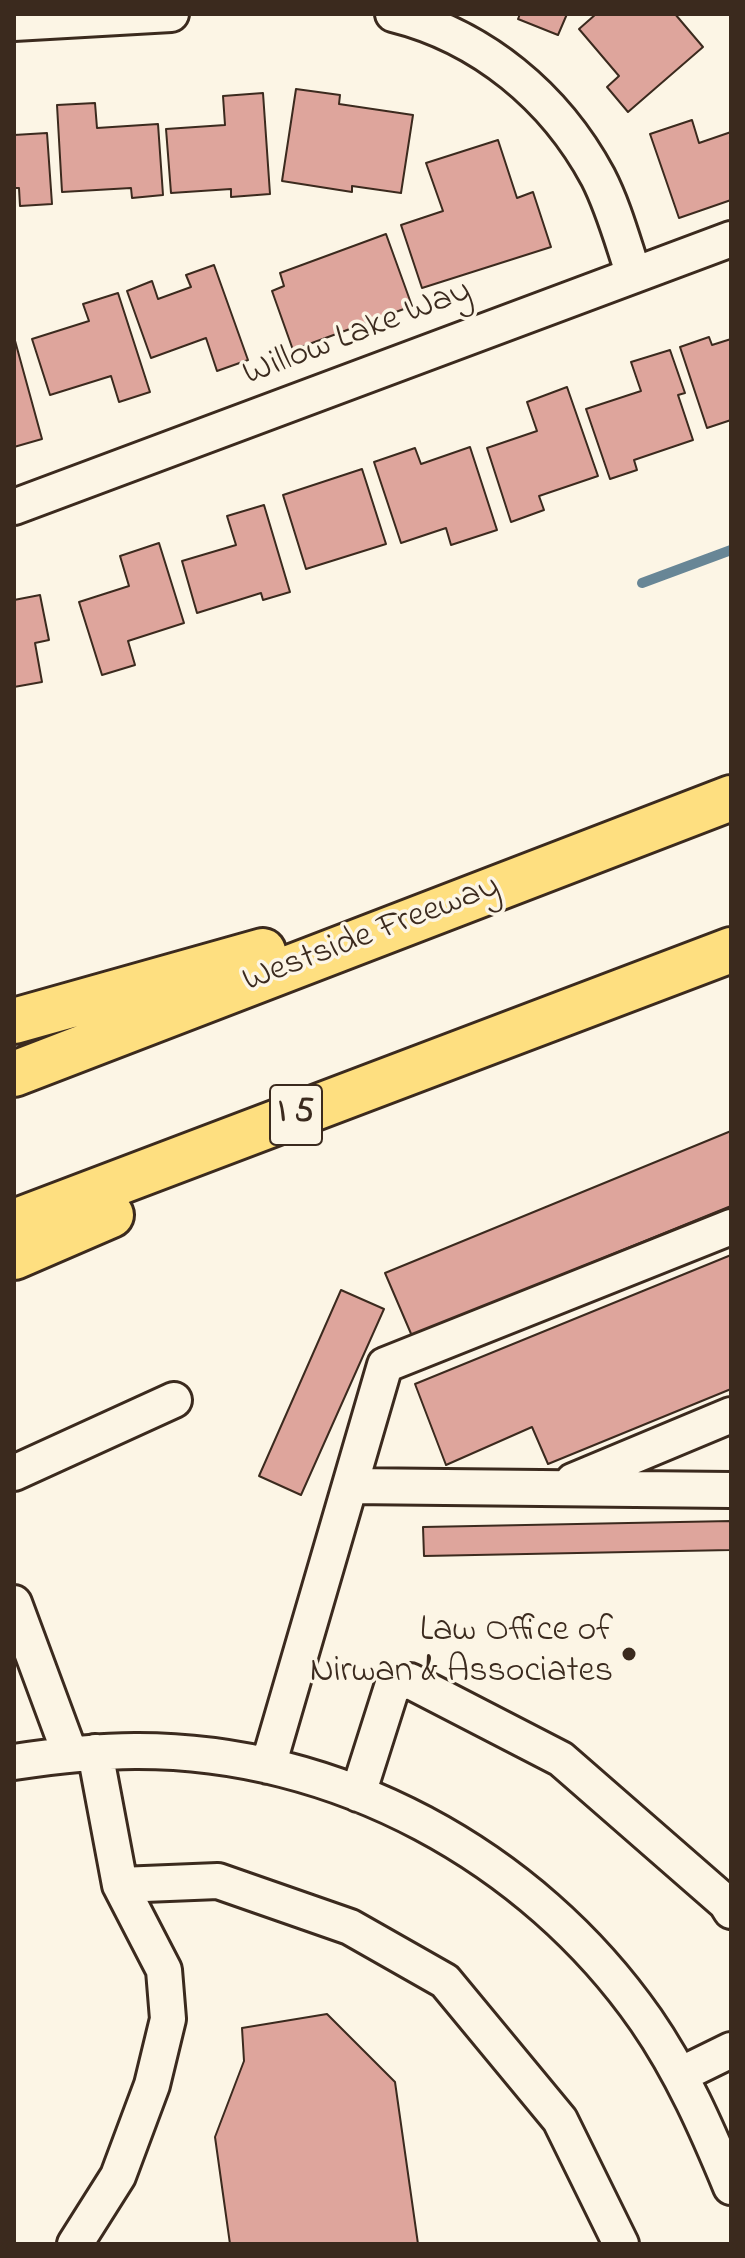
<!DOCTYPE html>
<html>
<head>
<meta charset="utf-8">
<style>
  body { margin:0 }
  #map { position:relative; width:745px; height:2258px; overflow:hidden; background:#fcf5e5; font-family:"Indie Flower",sans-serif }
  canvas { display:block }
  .frame { position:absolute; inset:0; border:16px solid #3b2a1e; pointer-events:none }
</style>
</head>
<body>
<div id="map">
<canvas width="745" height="2258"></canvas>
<div class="frame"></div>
</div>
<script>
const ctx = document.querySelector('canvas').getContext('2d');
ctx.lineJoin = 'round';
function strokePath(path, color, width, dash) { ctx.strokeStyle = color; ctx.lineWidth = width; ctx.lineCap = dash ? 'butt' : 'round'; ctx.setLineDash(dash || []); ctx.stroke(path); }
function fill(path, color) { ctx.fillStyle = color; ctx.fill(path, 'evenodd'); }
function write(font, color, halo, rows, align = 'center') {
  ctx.font = font + ' "Indie Flower",sans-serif'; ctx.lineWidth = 7; ctx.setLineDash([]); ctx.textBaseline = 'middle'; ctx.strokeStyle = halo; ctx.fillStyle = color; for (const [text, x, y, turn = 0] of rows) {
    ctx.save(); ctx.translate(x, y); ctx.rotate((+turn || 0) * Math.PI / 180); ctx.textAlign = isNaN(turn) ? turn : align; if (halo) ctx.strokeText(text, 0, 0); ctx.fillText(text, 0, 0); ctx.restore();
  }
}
const stream = new Path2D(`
  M 642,583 L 731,550`);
const building = new Path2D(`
  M 520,14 L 567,14 L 558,35 L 518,19 Z
  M 596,14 L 675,14 L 703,47 L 628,112 L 607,87 L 619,76 L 579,29 Z
  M 296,89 L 340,95 L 339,104 L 413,115 L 401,193 L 352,186 L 352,192 L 282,181 Z
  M 263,93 L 270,194 L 231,197 L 231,189 L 171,193 L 166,129 L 225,125 L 223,96 Z
  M 95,103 L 97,128 L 158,124 L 163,195 L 132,198 L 131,188 L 62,192 L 57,105 Z
  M 692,120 L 699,143 L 731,132 L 731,200 L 679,218 L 650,134 Z
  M 47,133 L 52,204 L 20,206 L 19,188 L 14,188 L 14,135 Z
  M 498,140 L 517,198 L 533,192 L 551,247 L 422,288 L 401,225 L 443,211 L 426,163 Z
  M 386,234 L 412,306 L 293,350 L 272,291 L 284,286 L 280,273 Z
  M 214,265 L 248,360 L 217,371 L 206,338 L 151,358 L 127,291 L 152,281 L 158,299 L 191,287 L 186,275 Z
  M 118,293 L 150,392 L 119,402 L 111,376 L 50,395 L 32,339 L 89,321 L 83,304 Z
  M 14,337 L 42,439 L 14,447 Z
  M 709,337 L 712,345 L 731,339 L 731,420 L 707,428 L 680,347 Z
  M 670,350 L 685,393 L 678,395 L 693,440 L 634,460 L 637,470 L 610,479 L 586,409 L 641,391 L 631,362 Z
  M 567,387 L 598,476 L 539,496 L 544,510 L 511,522 L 487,448 L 537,431 L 527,402 Z
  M 470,447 L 497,530 L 451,545 L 446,528 L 401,543 L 374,462 L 415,448 L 421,464 Z
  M 362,469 L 386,544 L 306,569 L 283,495 Z
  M 264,505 L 290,592 L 263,600 L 261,593 L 197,613 L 182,561 L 236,545 L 227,516 Z
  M 159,543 L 184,623 L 128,641 L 135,665 L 102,675 L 79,602 L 129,586 L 120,556 Z
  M 40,595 L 49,640 L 35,643 L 42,682 L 14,687 L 14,600 Z
  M 731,1131 L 731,1206 L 412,1336 L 385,1273 Z
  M 731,1255 L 731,1389 L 548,1464 L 532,1427 L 446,1465 L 415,1384 Z
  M 341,1290 L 384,1309 L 301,1495 L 259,1476 Z
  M 731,1521 L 731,1550 L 424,1556 L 423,1527 Z
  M 327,2014 L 395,2082 L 418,2244 L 230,2244 L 215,2137 L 244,2061 L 242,2028 Z`);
const minor = new Path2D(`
  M 393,14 C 482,36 555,97 598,177 C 614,208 623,243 634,275
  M 14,23 L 171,14
  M 14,507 L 731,239
  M 14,1473 L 174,1400
  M 573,1481 L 731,1415
  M 350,1486 L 731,1490
  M 14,1603 L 70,1754
  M 14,1762 C 54,1756 94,1751 135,1751 C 336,1750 531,1855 646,2020 C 682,2072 707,2129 731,2187
  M 268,1766 L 385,1365 L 731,1227
  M 358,1794 L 393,1684 L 410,1681 L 561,1759 L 726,1903 L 731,1911
  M 120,1885 L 218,1881 L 350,1927 L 445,1981 L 560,2120 L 621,2244
  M 680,2075 L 731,2050
  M 75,2244 L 118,2176 L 152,2085 L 168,2019 L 164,1970 L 120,1885 L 95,1752`);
const highway = new Path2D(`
  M 14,1021 L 263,951
  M 14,1074 L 731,798
  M 14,1222 L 731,950
  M 14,1257 L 111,1215`);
const markers = [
  [629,1654,8,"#3b2a1e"]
];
const shields = [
  [296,1115,52]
];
const shieldNames = [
  ["I 5",296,1115]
];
const streetNames = [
  ["Willow Lake Way",358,335,-21],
  ["Westside Freeway",372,936,-21]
];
const poiNames = [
  ["Law Office of",613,1633],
  ["Nirwan & Associates",613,1674]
];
strokePath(stream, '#688696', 10);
fill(building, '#dea59c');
strokePath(building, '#3b2a1e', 2);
strokePath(minor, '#3b2a1e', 40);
strokePath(highway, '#3b2a1e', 50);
strokePath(minor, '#fcf5e5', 34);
strokePath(highway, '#fedf80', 44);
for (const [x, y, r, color] of markers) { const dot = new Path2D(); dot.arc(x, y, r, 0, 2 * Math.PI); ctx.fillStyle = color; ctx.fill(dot); strokePath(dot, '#fcf5e5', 3); }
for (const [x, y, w] of shields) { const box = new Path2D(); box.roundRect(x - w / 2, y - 30, w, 60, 6); ctx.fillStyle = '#fcf5e5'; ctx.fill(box); strokePath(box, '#3b2a1e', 2); }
write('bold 34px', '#3b2a1e', null, shieldNames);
write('36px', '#3b2a1e', '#fcf5e5', streetNames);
write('36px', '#3b2a1e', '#fcf5e5', poiNames, 'right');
</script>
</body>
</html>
